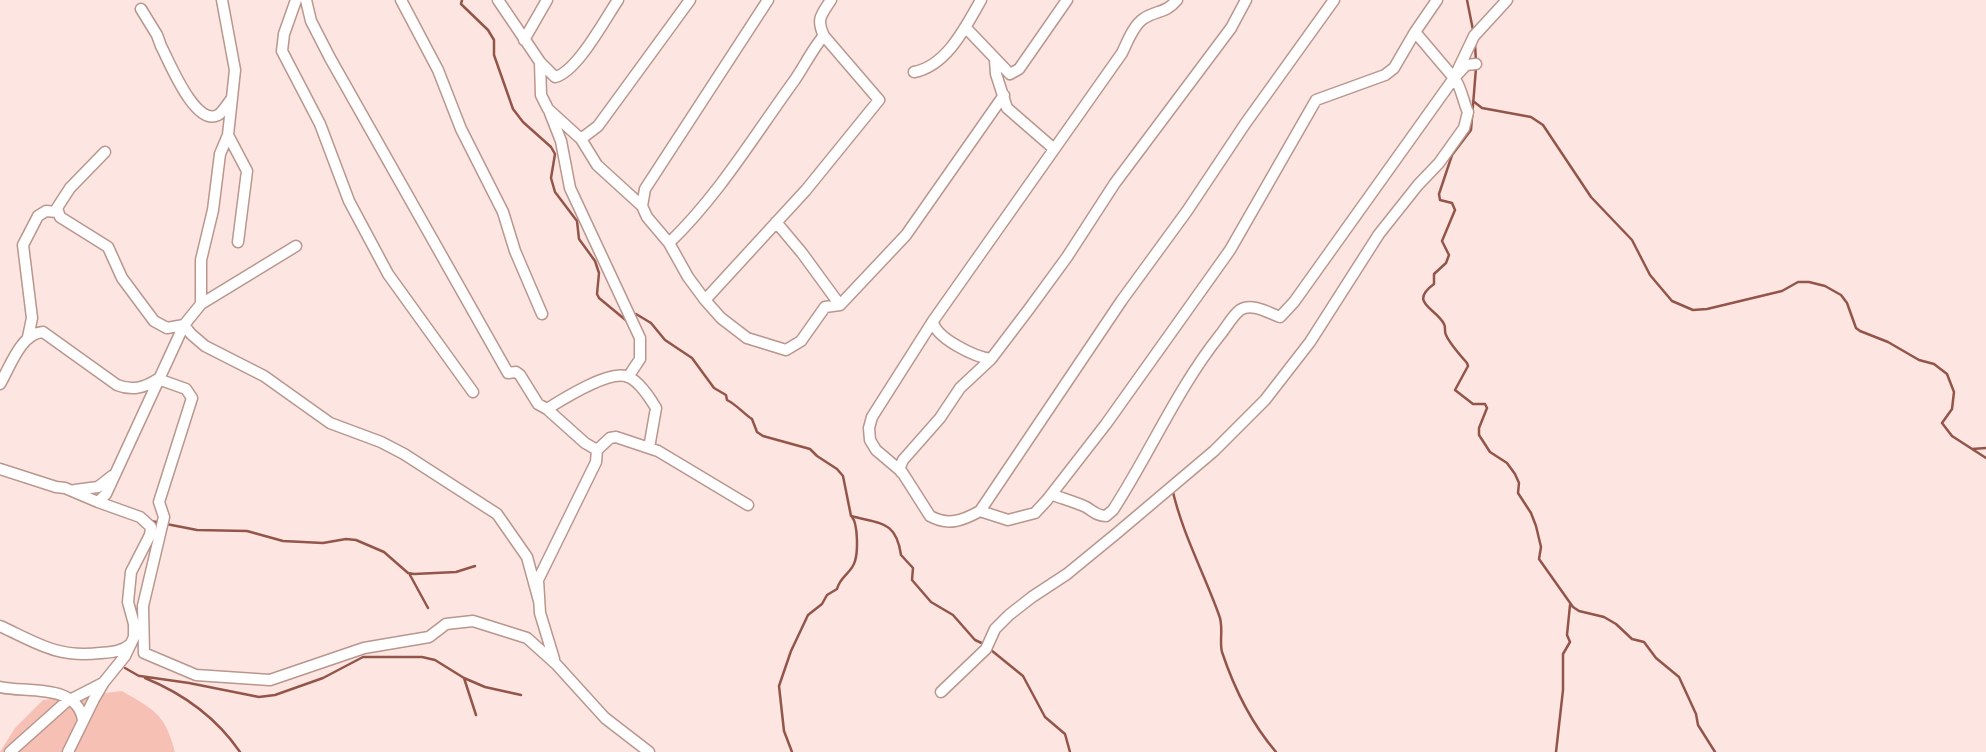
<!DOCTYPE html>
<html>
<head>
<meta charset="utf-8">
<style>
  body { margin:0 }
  canvas { display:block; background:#fde6e1 }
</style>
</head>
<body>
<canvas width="1986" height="752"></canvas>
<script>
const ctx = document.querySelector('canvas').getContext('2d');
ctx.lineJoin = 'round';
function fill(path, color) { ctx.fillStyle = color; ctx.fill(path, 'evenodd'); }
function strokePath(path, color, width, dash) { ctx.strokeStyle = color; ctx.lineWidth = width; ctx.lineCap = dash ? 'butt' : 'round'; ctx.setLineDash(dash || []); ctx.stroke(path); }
const green = new Path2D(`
  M 122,691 C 155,710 165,714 175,752 L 0,752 L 15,728 L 43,700 Z`);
const stream = new Path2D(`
  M 462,0 L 461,4 L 488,30 L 494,40 L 494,55 L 513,109 L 523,122 L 551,147 L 555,154 L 551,178 L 555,192 L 577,221 L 579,239 L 595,261 L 599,273 L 597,294 L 599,298 L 628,322 L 629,321
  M 1467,0 L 1473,30
  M 1475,44 L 1476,62
  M 1476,68 L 1471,130 L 1452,155 L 1439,194 L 1440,200 L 1452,203 L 1455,210 L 1442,241 L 1449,255 L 1446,263 L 1434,274 L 1434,284 C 1408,303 1436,308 1444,324 C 1446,327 1444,332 1446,335 C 1450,344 1460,355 1467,363 L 1468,366 L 1455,390 L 1473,404 L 1485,404 L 1487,408 L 1479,428 L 1479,435 L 1490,452 L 1507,463 L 1515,474 L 1519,483 L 1518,493 L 1531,513 L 1536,526 L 1541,547 L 1539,559 L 1573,607 L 1579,611 L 1604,617 L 1616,624 L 1632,639 L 1644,642 L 1656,658 L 1679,677 L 1696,714 L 1698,725 L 1715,752
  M 1473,101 L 1482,108 L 1531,117 L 1543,125 L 1591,197 L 1632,240 L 1650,275 L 1672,301 L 1693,310 L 1707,309 L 1782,291 L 1798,282 L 1809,282 L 1825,286 L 1841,295 L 1847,303 L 1856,328 L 1860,331 L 1888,342 L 1919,360 L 1934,364 L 1947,374 L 1954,392 L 1952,409 L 1942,423 L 1952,436 L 1986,458
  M 634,316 L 636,314 L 651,323 L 665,340 L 692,358 L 714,388 L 726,395 L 727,400 C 737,405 743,413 752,419 L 757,432 L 763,436 L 810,449 L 817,456 L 837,469 L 843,476 L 851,516 C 880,524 896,520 901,555 L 913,568 L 912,580 L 931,602 L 953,615 L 975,640 L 986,645
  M 1972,449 L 1986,448
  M 1172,488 C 1182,533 1204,573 1219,615 C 1224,627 1219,641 1222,652 C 1234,688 1252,724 1276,752
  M 151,521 L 197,530 L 247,531 L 283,541 L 323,543 L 346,539 L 356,540 L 384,552 L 408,573 L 414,574 L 456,572 L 475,566
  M 410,575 L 428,608
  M 991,650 L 1023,676 L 1045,717 L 1065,734 L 1070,752
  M 125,668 L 139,676
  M 140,676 L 189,683 L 259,697 L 275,695 L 323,678 L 363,657 L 422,657 L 435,660 L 464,678 L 485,687 L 521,695
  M 145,678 C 184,694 216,717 240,752
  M 464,678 L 476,715
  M 792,752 L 784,731 L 779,686 L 791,651 L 808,615 L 822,604 L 827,595 L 837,589 C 840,576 852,573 855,561 C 858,552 858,524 852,517
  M 1556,752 L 1563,690 L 1563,654 L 1570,642 L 1567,635 L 1570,605`);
const minor = new Path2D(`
  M 296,0 L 284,34 L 282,51 L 320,124 L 349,201 L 388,274 L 473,392
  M 306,0 L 311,21 L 330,58 L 508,373 L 516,372 L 520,375 L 538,404 L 547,409 L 585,443 L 597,450
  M 401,0 L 438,70 L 461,129 L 503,212 L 515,251 L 542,314
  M 498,0 L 540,62 L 555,77 C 577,72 605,19 618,0
  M 1177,0 C 1165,14 1156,10 1143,19 C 1133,26 1127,43 1122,53 L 933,321 L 872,417 L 869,428 L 870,440 L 876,450 L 902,472 L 930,516 C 948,526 962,521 980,511 L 1122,300 L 1187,211 L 1245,124 L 1334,0
  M 141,9 L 157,35 L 161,46 C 169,61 195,127 218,115 C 223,112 228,103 232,98
  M 966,28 L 1010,74 L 1019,69 L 1067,0
  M 1415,32 L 1454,78
  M 824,36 C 816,19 821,15 831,0
  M 524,40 L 547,0
  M 995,60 L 996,74 L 1007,108 L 1053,148
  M 540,62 L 541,95 L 548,109 L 581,139 L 597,165 L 642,206 L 647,217 L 669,243 L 688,277 L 705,300 L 721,318 L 747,338 L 786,350 L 801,341 L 825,307 L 840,305 L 906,235 L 1004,95
  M 914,72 C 947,66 966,26 981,0
  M 550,113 L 561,141 L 570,188 L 640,338 L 640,359 L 628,377
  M 228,135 L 247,171 L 238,242
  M 581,139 L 598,126 L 690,0
  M 105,152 L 70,188 L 57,208 L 60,217 L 108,247 L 122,278 L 154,321 L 167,328 L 184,325 L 191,334 L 205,346 L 264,376 L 330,423 L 381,442 L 404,454 L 497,514 L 527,557 L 539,601
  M 642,206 L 645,189 L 768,0
  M 776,222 L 802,253 L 840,305
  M 669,243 C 718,196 754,136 794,81 C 802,70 816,43 824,36 L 879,100 L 806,190 L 705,300
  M 201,304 L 201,260 L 213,210 L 220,154 L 228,135 L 235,70 L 222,0
  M 933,321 C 935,338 975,357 991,359
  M 28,337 L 32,318 L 23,245 L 38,216 L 46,211 L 57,212
  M 158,379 L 186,389 L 192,398 L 159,502 L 164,517 L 143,606 L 144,653 L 196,675 L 270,680 L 364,648 L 429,637 L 446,624 L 473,621 L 527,638 L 556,664 L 605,718 L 649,752
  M 0,384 C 10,367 21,333 43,332 L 117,385 C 132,391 144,388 158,379
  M 547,409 C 563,399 606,372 625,376 C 637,378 650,398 656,408 L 649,448
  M 0,469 L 56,487 L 65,488 L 98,502 L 106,494 L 184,325 L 201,304 L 296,246
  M 901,472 L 900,467 L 903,460 L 940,418 L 960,388 L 991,359 L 1029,309 L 1067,257 L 1115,183 L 1231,28 L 1246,0
  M 75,490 L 98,487 L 112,476
  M 1050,496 L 1053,495 C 1064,499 1075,502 1086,507 C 1093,511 1097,516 1106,516 L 1113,510 C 1150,453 1177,389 1220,335 C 1226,328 1232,316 1240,310 C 1251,302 1269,313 1280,317 L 1294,302 L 1454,78 L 1474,36 L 1507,0
  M 980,511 L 1008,520 L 1035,513 L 1047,500 L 1106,424 L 1230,250 L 1316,100 L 1385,75 L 1394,68 L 1415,32 L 1437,0
  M 0,626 C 37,643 57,658 100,653 C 112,652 121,652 131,644
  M 554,659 L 540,613 L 538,580 L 596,462 L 597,450 L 610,438 L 616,437 L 658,451 L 748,505
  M 0,687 C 26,693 77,683 83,720
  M 941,692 L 986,649 L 995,629 L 1009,615 L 1032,597 L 1067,574 L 1117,533 L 1214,451 L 1265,400 L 1310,342 L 1379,234 L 1418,185 L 1439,163 L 1464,128 L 1468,112 C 1463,102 1461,85 1454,78 L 1466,65 L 1476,64
  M 10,752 L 66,702 L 103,683
  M 68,752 L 94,699 L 104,682 L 125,656 L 134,637 L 134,624 L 128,602 L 131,572 L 150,535 L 151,527 L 140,517 L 98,502`);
fill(green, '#f7c0b4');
strokePath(stream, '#935549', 2.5);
strokePath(minor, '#b9968e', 13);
strokePath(minor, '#fff', 10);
</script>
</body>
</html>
